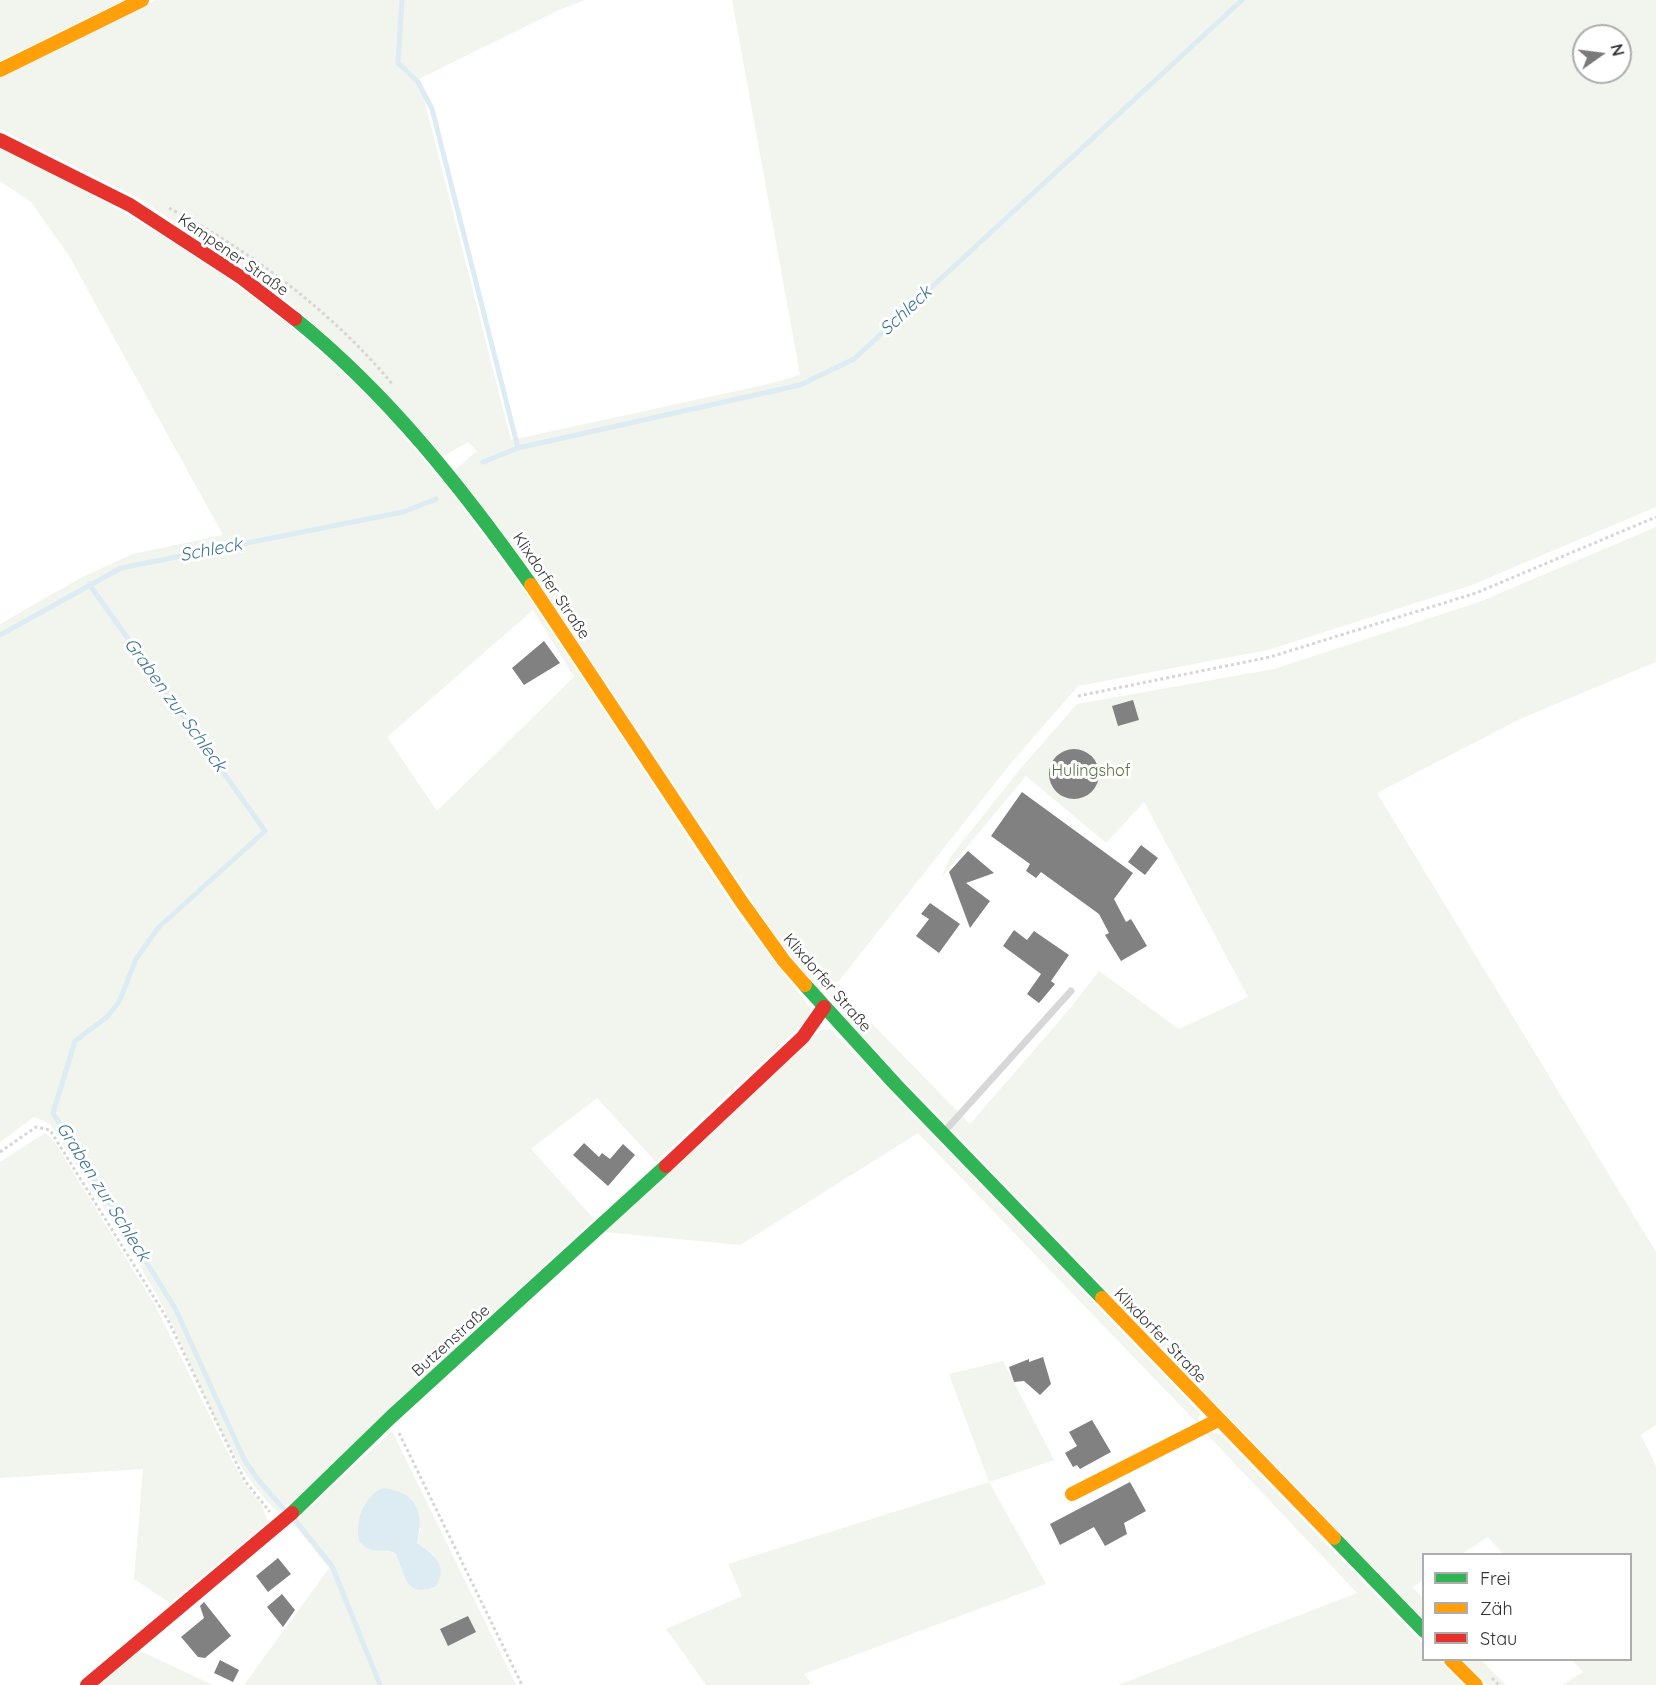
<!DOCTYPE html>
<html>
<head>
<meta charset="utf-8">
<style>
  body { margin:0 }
  #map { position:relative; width:1656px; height:1685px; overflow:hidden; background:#fff; font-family:Quicksand,sans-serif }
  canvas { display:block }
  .legend { position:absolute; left:1422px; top:1553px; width:210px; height:108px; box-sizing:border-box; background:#fff; border:2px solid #adadad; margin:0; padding:8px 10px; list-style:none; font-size:18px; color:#333 }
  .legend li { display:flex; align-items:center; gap:12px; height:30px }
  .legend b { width:30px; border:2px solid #adadad }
  .north { position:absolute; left:1572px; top:24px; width:60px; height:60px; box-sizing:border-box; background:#fff; border:2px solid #adadad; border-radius:50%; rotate:76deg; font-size:16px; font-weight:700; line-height:24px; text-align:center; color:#333 }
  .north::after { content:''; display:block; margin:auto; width:21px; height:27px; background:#7a7a7a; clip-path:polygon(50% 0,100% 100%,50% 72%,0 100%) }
</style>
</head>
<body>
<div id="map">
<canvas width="1656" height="1685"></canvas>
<ul class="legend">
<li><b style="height:8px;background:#30b455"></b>Frei</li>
<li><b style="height:8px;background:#ff9f0a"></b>Zäh</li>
<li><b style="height:8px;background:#e5322d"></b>Stau</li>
</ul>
<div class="north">N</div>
</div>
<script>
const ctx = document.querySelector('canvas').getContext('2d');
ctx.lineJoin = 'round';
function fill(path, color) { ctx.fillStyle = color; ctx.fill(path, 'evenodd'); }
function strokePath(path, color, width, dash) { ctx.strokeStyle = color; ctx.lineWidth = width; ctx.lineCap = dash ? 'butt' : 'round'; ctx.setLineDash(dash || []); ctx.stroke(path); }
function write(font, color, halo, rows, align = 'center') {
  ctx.font = font + ' Quicksand,sans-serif'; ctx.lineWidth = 6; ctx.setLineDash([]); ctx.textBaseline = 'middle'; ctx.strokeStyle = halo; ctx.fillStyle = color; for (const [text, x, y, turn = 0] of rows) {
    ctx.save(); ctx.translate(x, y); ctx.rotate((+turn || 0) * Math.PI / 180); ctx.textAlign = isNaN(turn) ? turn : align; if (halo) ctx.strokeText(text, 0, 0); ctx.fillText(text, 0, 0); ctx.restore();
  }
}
const green = new Path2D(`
  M 0,0 L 124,0 L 0,61 Z
  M 156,0 L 585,0 L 557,11 L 419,79 L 511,440 L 764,385 L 800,375 L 732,0 L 1656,0 L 1656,507 L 1472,585 L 1268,650 L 1078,686 L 1011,763 L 839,981 L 818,989 L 775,936 L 534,575 L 465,484 L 453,495 L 524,590 L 741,918 L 811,1009 L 808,1019 L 656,1162 L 597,1098 L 531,1149 L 594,1219 L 279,1513 C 225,1464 196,1368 161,1303 C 128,1242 87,1184 50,1124 L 34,1117 L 0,1142 L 0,624 L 84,576 L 133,554 L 223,535 L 69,256 L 31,202 L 0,181 L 0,147 C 124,207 255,286 354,383 C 385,413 413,448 442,481 L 477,451 L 468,442 L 444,456 L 355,361 L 291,304 L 243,267 L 140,199 L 0,129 L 0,75 ZM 1584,36 L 1620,36 L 1620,72 L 1584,72 ZM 533,610 L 574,677 L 437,811 L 387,737 Z
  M 1656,527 L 1656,662 L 1520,719 L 1377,793 L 1656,1252 L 1656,1425 L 1641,1435 L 1656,1466 L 1656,1685 L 1562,1685 L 1583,1672 L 1572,1660 L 1630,1660 L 1630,1554 L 1503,1554 L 1488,1537 L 1462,1554 L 1424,1554 L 1423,1580 L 1413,1587 L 1423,1599 L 1423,1619 L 845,1019 L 844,995 L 970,1124 L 1067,1012 L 1099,971 L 1179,1029 L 1248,997 L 1144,802 L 1106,843 L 1026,776 L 941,878 L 951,856 L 1020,769 L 1077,704 L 1274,669 L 1479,602 Z
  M 830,1029 L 1200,1413 L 1198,1424 L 918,1133 L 740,1245 L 604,1232 L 819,1031 Z
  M 45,1133 L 54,1141 L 155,1305 L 226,1449 L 244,1483 L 262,1505 L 268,1522 L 170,1603 L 134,1579 L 143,1469 L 0,1478 L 0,1162 Z
  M 1003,1361 L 1054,1460 L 989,1482 L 1046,1584 L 804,1674 L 811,1683 L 808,1685 L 706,1685 L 666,1629 L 742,1596 L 728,1564 L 989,1482 L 949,1374 Z
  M 1203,1430 L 1220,1434 L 1423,1644 L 1424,1660 L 1439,1660 L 1463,1685 L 1118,1685 L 1357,1593 Z
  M 392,1431 L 516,1685 L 244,1685 L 329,1568 L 293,1523 ZM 359,1519 L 421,1528 L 417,1543 L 434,1555 L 426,1590 C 405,1589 403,1572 396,1554 L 359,1541 Z
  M 138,1650 L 213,1685 L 96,1685 Z
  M 1462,1660 L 1481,1660 L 1506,1685 L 1487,1685 Z`);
const water = new Path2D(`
  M 383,1488 C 416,1492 425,1512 417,1543 C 433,1554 449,1565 436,1586 C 407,1599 405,1577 396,1554 C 383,1545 374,1558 359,1541 C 355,1521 363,1497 383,1488 Z`);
const stream = new Path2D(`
  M 402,0 L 398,63 L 418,82 L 432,109 L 518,448
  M 483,462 L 518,448 L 800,385 L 854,359 L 1242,0
  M 89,584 L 265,831 L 158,928 L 136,959 L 119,1002 L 107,1017 L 75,1041 L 53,1113 L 175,1308 L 245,1461 L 259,1481 L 283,1508
  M 0,635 L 121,568 L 403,512 L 436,499
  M 295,1520 L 332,1566 L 380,1685`);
const building = new Path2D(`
  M 544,641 L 560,663 L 524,685 L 512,668 Z
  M 1133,700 L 1139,720 L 1118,726 L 1112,706 Z
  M1049 774a25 25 0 1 1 50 0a25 25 0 1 1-50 0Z
  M 1022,792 L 1133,873 L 1114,899 L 1126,922 L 1131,919 L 1147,946 L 1121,961 L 1105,935 L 1109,933 L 1099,914 L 1041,872 L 1036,878 L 1026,871 L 1030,864 L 991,836 Z
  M 1141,845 L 1158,858 L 1145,875 L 1128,862 Z
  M 968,851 L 994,873 L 966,883 L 990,901 L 970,928 L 949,872 Z
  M 930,903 L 960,924 L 939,953 L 916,936 L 929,919 L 921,914 Z
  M 1014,930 L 1027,940 L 1034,931 L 1069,955 L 1051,981 L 1055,984 L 1039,1003 L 1027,994 L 1041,974 L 1003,946 Z
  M 584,1143 L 599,1157 L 602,1153 L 610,1159 L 623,1144 L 635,1155 L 608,1186 L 573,1155 Z
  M 1043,1357 L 1051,1384 L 1040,1395 L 1024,1381 L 1014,1382 L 1009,1367 L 1029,1359 L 1029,1362 Z
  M 1092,1420 L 1111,1452 L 1080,1469 L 1077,1465 L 1073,1467 L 1065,1453 L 1077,1446 L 1069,1432 Z
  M 1130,1482 L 1146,1511 L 1124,1523 L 1127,1534 L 1105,1546 L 1094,1527 L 1060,1545 L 1050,1524 Z
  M 278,1558 L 291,1574 L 268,1592 L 256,1576 Z
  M 282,1594 L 295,1610 L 283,1627 L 267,1607 Z
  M 204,1602 L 231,1636 L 205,1658 L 198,1657 L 181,1637 L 204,1618 L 200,1606 Z
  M 468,1616 L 476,1632 L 448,1646 L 440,1629 Z
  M 220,1660 L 239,1670 L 233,1682 L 214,1673 Z`);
const path = new Path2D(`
  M 169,208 C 252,252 333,312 393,385
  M 1078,696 L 1270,657 L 1476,593 L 1656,517
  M 0,1152 L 36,1127 L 50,1130 L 168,1320 L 245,1481 L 270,1512
  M 399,1433 L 522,1685
  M 1492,1678 L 1499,1685`);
const lane = new Path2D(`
  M 943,1133 L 1071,991`);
const fast = new Path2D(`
  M 295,319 C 388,394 462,488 531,585
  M 805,985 L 896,1085 L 1102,1298
  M 292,1513 L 391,1417 L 666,1166
  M 1334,1538 L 1424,1631`);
const slow = new Path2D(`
  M 0,70 L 142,0
  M 531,585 L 741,901 L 784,961 L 805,985
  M 1102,1298 L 1334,1538
  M 1072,1494 L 1218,1420
  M 1451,1660 L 1476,1685`);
const jam = new Path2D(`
  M 0,140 L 130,205 L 242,278 L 295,319
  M 666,1166 L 803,1037 L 824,1007
  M 87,1685 L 292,1513`);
const streetNames = [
  ["Kempener Straße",233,255,35],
  ["Klixdorfer Straße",551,586,56],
  ["Klixdorfer Straße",827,983,49],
  ["Klixdorfer Straße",1160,1336,46],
  ["Butzenstraße",451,1341,-42]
];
const parkNames = [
  ["Hulingshof",1091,771]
];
const waterNames = [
  ["Schleck",906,311,-43],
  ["Schleck",211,550,-11],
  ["Graben zur Schleck",175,705,54],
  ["Graben zur Schleck",103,1192,58]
];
fill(green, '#f1f5ed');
fill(water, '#ddebf3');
strokePath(stream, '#ddebf3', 5);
fill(building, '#818181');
strokePath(path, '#d6d6d6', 3, [3, 3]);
strokePath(lane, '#d7d7d7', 7);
strokePath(fast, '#30b455', 14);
strokePath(slow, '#ff9f0a', 14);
strokePath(jam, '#e5322d', 14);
write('16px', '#333', '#fff', streetNames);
write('16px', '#56703f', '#fff', parkNames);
write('italic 18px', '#3f7597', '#fff', waterNames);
</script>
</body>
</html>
